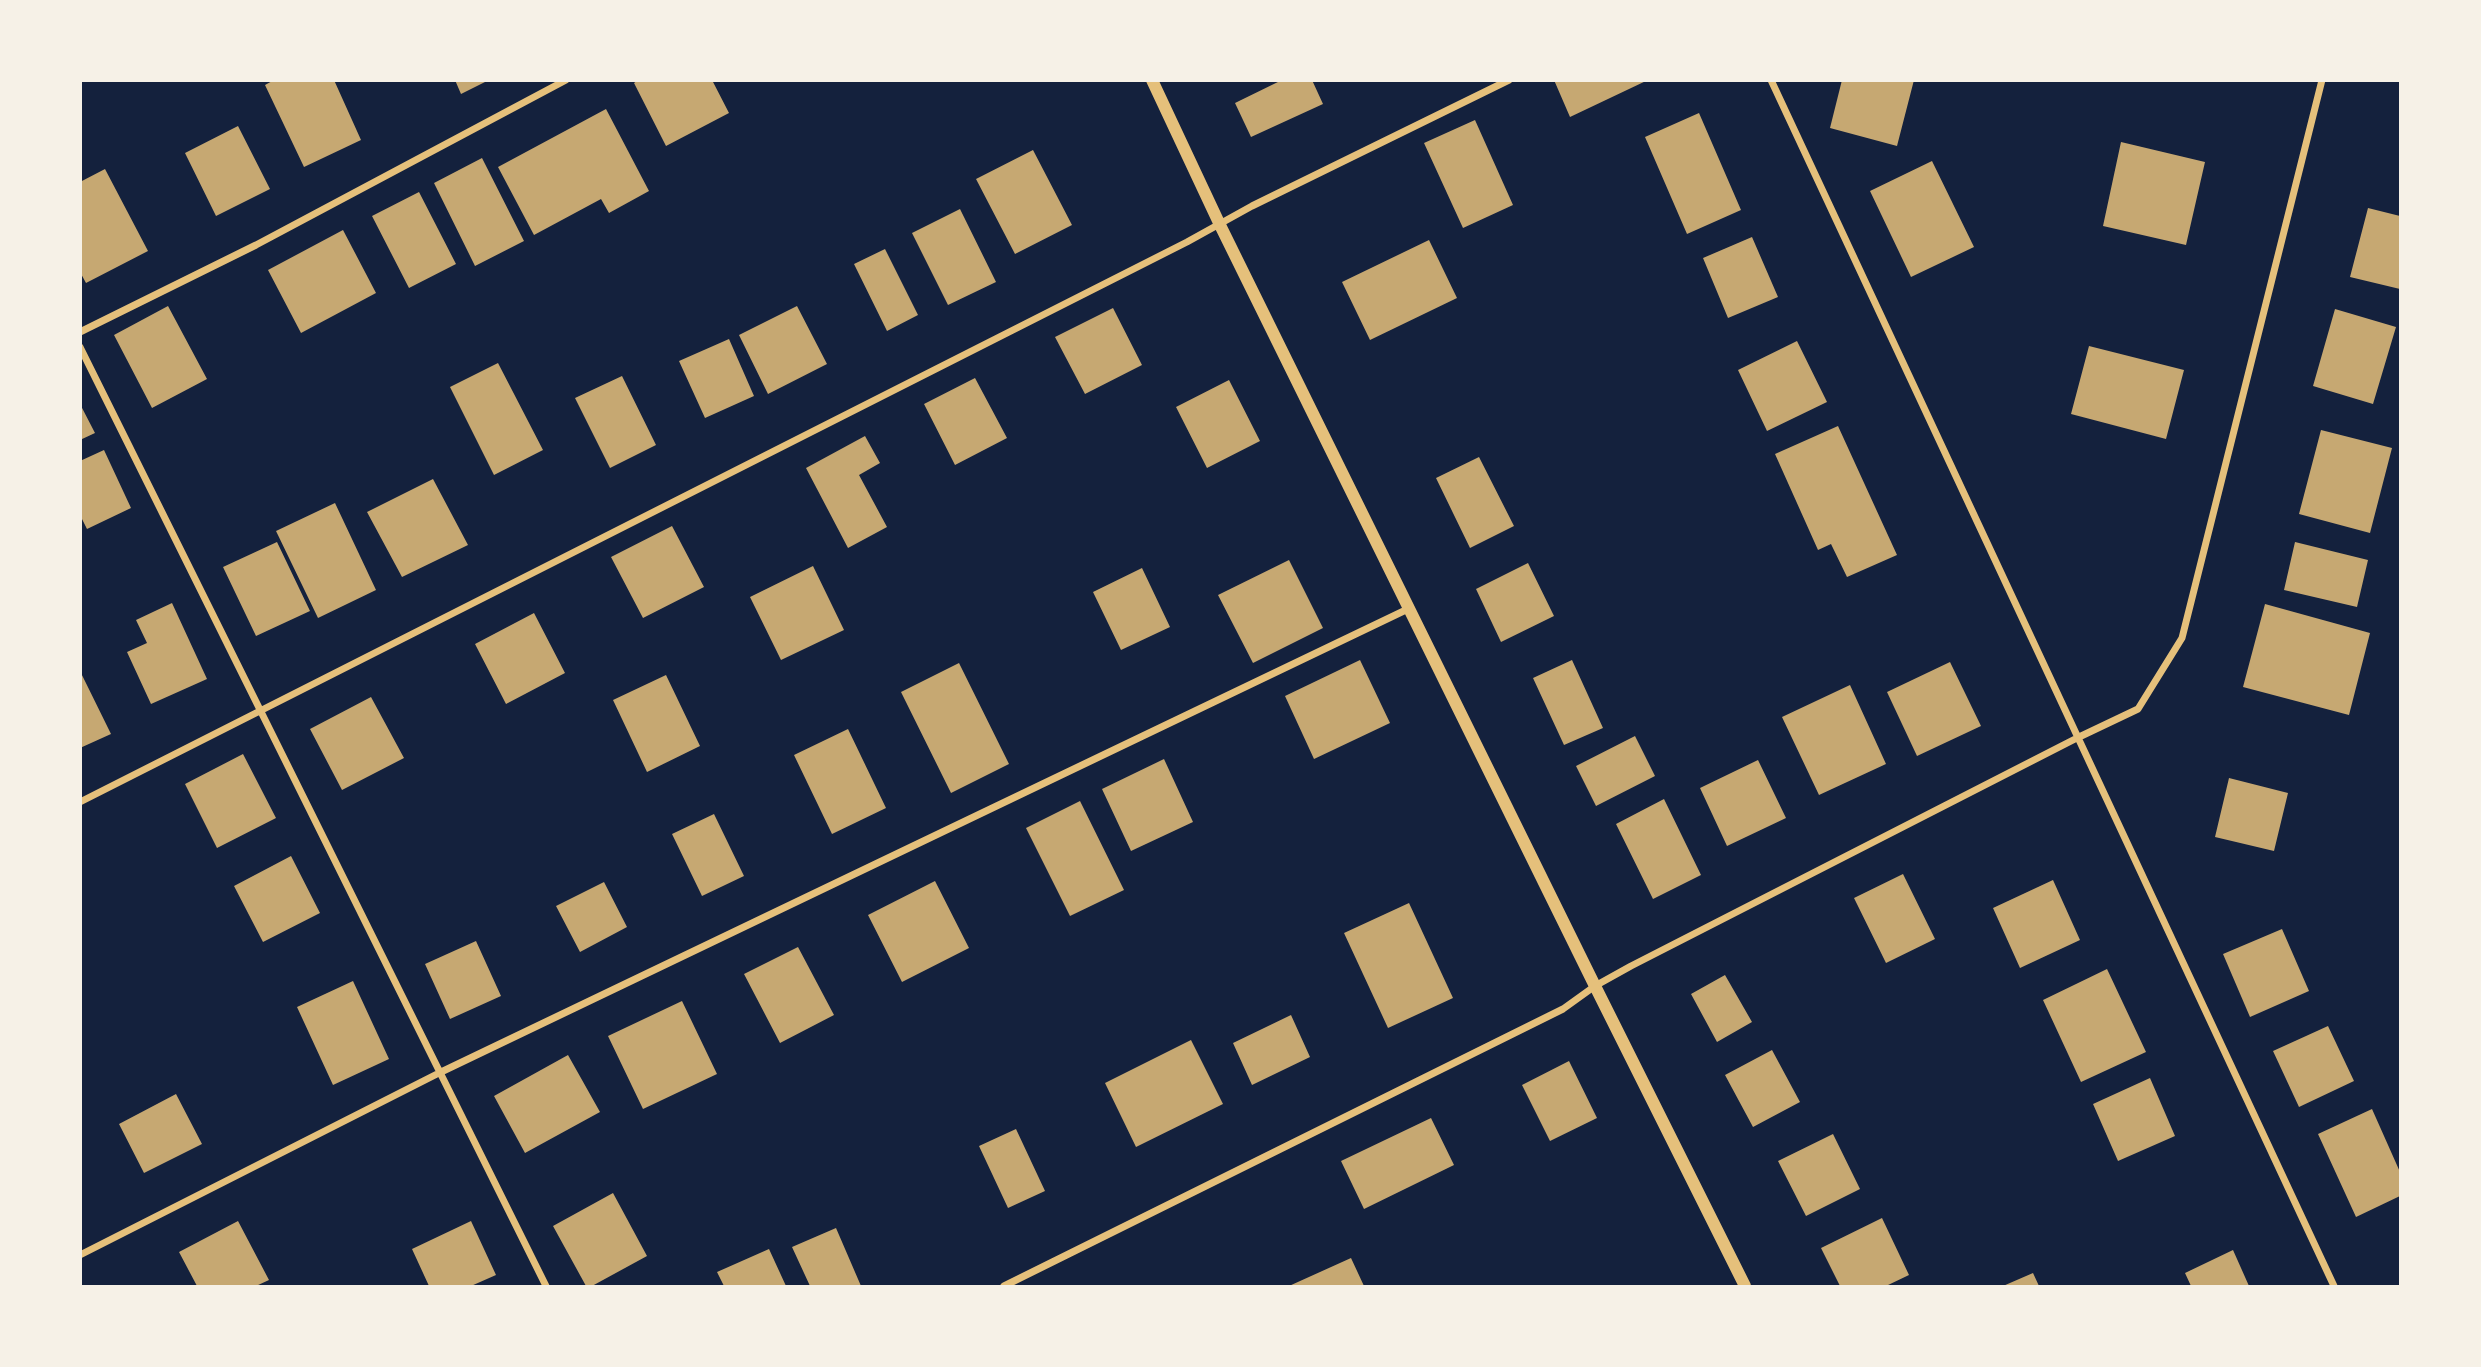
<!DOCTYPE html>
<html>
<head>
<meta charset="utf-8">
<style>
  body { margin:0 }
  #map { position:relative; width:2481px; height:1367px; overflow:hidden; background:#14213d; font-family:Montserrat,sans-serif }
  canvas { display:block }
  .frame { position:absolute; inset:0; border:82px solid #f6f1e7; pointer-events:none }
</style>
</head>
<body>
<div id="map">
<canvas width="2481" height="1367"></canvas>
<div class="frame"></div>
</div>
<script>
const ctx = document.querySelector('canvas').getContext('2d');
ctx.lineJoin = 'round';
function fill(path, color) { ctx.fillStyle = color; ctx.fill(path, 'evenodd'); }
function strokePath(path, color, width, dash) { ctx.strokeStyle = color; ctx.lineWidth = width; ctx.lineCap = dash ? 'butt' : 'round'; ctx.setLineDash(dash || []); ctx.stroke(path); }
const building = new Path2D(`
  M 274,80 L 334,80 L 361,140 L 304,167 L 265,85 Z
  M 455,80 L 489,80 L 461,94 Z
  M 638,80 L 712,80 L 729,113 L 666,146 L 634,83 Z
  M 1282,80 L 1312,80 L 1323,104 L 1251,137 L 1235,103 Z
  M 1554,80 L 1648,80 L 1570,117 Z
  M 1842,80 L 1914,80 L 1897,146 L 1830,128 Z
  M 606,109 L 649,191 L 609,213 L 601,199 L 534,235 L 498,167 Z
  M 1699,113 L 1741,210 L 1687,234 L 1645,137 Z
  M 1475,120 L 1513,205 L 1463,228 L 1424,143 Z
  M 238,126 L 270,189 L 216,216 L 185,153 Z
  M 2121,142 L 2205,162 L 2186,245 L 2103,226 Z
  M 1033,150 L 1072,225 L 1015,254 L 976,179 Z
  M 482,158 L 524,241 L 475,266 L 434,183 Z
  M 1932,161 L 1974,247 L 1911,277 L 1870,191 Z
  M 105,169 L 148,251 L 86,283 L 80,272 L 80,182 Z
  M 419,192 L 456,264 L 409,288 L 372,216 Z
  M 2368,208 L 2400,216 L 2400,289 L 2350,277 Z
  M 960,209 L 996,282 L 948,305 L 912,233 Z
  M 343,230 L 376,293 L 301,333 L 268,270 Z
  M 1752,237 L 1778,297 L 1728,318 L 1703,258 Z
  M 1429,240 L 1457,298 L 1370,340 L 1342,282 Z
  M 885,249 L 918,315 L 887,331 L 854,264 Z
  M 168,306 L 207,379 L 152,408 L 114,335 Z
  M 797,306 L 827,364 L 768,394 L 739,335 Z
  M 1113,308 L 1142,365 L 1085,394 L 1055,337 Z
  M 2335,309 L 2396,327 L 2373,404 L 2313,386 Z
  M 729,339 L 754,396 L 705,418 L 679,361 Z
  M 1797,341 L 1827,402 L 1767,431 L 1738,370 Z
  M 2089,346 L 2184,370 L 2166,439 L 2071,414 Z
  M 498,363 L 543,450 L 494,475 L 450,387 Z
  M 622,376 L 656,445 L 610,468 L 575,398 Z
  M 975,378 L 1007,438 L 955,465 L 924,404 Z
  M 1229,380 L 1260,441 L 1207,468 L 1176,407 Z
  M 80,404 L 95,433 L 80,440 Z
  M 1838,426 L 1897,555 L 1847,577 L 1831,544 L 1818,550 L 1775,454 Z
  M 2321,430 L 2392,448 L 2370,533 L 2299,514 Z
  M 865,436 L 880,463 L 859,475 L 887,527 L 848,548 L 806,468 Z
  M 104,450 L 131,508 L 87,529 L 80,515 L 80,461 Z
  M 1479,457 L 1514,526 L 1470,548 L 1436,478 Z
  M 433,479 L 468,545 L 402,577 L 367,512 Z
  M 335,503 L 376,590 L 318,618 L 276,531 Z
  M 672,526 L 704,587 L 643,618 L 611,557 Z
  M 277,542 L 310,611 L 256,636 L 223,567 Z
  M 2295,542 L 2368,560 L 2357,607 L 2284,590 Z
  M 1289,560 L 1323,628 L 1253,663 L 1218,595 Z
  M 1528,563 L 1554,616 L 1501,642 L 1476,589 Z
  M 813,566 L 844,630 L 781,660 L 750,597 Z
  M 1142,568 L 1170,627 L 1121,650 L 1093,592 Z
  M 172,603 L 207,679 L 151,704 L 127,652 L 147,643 L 136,620 Z
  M 2265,604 L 2370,633 L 2349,715 L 2243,687 Z
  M 534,613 L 565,673 L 506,704 L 475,644 Z
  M 1360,660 L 1390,723 L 1314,759 L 1285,696 Z
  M 1572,660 L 1603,728 L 1564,745 L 1533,678 Z
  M 1950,662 L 1981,726 L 1917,756 L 1887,692 Z
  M 959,663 L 1009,764 L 951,793 L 901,692 Z
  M 80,671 L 111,734 L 80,748 Z
  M 666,675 L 700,746 L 647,772 L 613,700 Z
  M 1850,685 L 1886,764 L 1819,795 L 1782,717 Z
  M 371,697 L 404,758 L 342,790 L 310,729 Z
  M 848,729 L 886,808 L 832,834 L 794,755 Z
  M 1635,736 L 1655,776 L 1596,806 L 1576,766 Z
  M 243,754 L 276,818 L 217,848 L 185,784 Z
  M 1164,759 L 1193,822 L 1131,851 L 1102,789 Z
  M 1758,760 L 1786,818 L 1727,846 L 1700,788 Z
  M 2229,778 L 2288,793 L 2274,851 L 2215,837 Z
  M 1664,799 L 1701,875 L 1653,899 L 1616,824 Z
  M 1080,801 L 1124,890 L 1070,916 L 1026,828 Z
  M 714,814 L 744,876 L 702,896 L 672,834 Z
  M 291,856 L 320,913 L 263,942 L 234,886 Z
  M 1903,874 L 1935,939 L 1886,963 L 1854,898 Z
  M 2053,880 L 2080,940 L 2020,968 L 1993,908 Z
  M 935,881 L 969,948 L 902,982 L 868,915 Z
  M 604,882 L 627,927 L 580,952 L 556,906 Z
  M 1409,903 L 1453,998 L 1388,1028 L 1344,933 Z
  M 2282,929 L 2309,991 L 2250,1017 L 2223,954 Z
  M 476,941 L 501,996 L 450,1019 L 425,964 Z
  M 798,947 L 834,1015 L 780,1043 L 744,974 Z
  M 2107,969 L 2146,1052 L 2081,1082 L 2043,1000 Z
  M 1725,975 L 1752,1022 L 1717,1042 L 1691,994 Z
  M 353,981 L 389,1059 L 333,1085 L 297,1007 Z
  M 682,1001 L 717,1074 L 643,1109 L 608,1036 Z
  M 1291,1015 L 1310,1057 L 1252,1085 L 1233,1043 Z
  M 2328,1026 L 2354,1081 L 2299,1107 L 2273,1051 Z
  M 1191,1040 L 1223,1104 L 1136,1147 L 1105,1083 Z
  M 1772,1050 L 1800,1102 L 1753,1127 L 1725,1075 Z
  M 568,1055 L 600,1112 L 525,1153 L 494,1096 Z
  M 1569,1061 L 1597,1118 L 1550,1141 L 1522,1085 Z
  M 2150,1078 L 2175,1136 L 2118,1161 L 2093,1104 Z
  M 176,1094 L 202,1144 L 144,1173 L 119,1124 Z
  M 2372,1109 L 2400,1172 L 2400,1196 L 2356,1217 L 2318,1134 Z
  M 1431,1118 L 1454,1165 L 1364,1209 L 1341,1161 Z
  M 1016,1129 L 1045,1191 L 1008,1208 L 979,1146 Z
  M 1833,1134 L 1860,1189 L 1806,1216 L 1778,1161 Z
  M 613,1193 L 647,1256 L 592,1286 L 586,1286 L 553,1226 Z
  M 1882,1218 L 1909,1275 L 1886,1286 L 1840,1286 L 1821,1248 Z
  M 238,1221 L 269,1280 L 256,1286 L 197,1286 L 179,1252 Z
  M 471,1221 L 496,1275 L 471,1286 L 429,1286 L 412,1249 Z
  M 836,1228 L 861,1286 L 810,1286 L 792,1247 Z
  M 769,1249 L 786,1286 L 724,1286 L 717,1272 Z
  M 2233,1250 L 2249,1286 L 2191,1286 L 2185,1273 Z
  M 1351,1258 L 1364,1286 L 1289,1286 Z
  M 2033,1273 L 2039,1286 L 2003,1286 Z`);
const minor = new Path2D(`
  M 1771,80 L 2334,1286
  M 80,332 L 256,245 L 566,80
  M 80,347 L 546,1286
  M 80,802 L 1187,242 L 1252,206 L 1509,80
  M 80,1255 L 439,1073 L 1410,608
  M 1004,1286 L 1563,1009 L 1595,986 L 1631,966 L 2077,738 L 2138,709 L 2182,638 L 2322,80`);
const tertiary = new Path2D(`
  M 1152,80 L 1220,225 L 1595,986 L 1745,1286`);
fill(building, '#c6a872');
strokePath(minor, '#e5c07b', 7);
strokePath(tertiary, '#e5c07b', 12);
</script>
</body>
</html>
